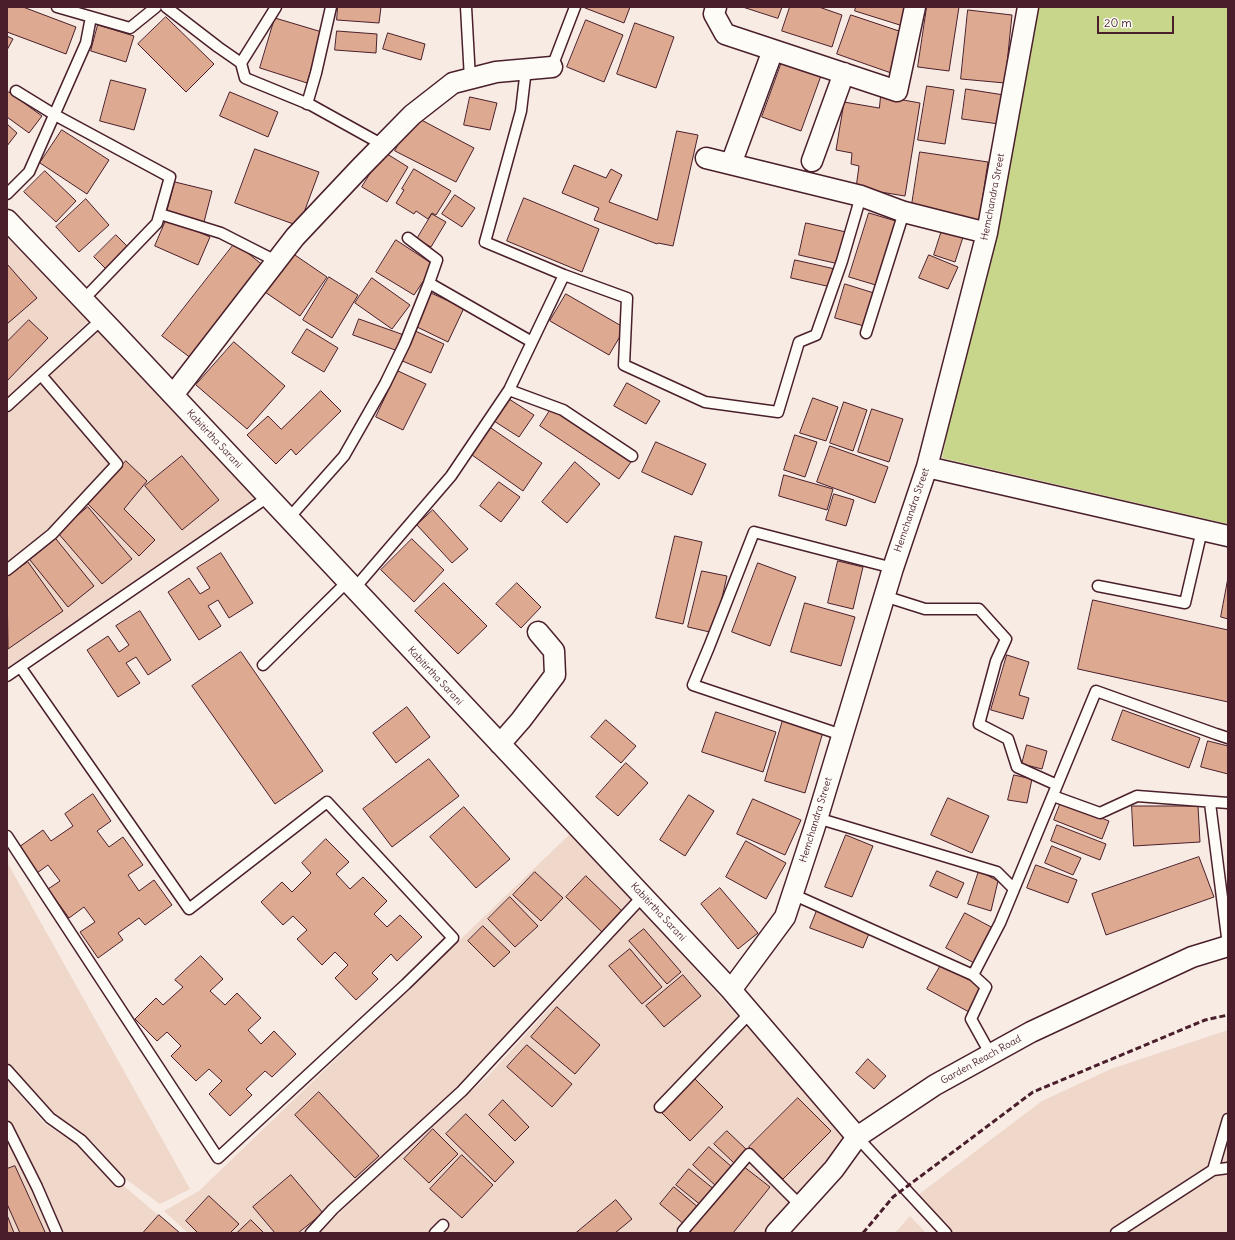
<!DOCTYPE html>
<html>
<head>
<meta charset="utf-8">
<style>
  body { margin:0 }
  #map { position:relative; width:1235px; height:1240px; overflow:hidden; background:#f7ebe3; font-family:Delius,sans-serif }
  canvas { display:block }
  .frame { position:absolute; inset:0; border:8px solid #4a1f2b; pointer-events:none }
  .scale { position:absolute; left:1097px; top:16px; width:77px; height:18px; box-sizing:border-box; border:2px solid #4a1f2b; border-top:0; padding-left:5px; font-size:12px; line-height:14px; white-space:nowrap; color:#4a1f2b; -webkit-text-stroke:3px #fdfcf7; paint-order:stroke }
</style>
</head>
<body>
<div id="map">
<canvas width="1235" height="1240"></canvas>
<div class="frame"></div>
<div class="scale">20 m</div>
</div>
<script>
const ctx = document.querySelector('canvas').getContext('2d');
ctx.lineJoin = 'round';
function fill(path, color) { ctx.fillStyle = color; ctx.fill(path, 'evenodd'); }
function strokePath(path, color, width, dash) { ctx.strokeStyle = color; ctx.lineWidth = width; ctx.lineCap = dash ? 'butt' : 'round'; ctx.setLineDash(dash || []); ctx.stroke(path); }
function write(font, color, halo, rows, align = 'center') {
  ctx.font = font + ' Delius,sans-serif'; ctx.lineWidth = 3.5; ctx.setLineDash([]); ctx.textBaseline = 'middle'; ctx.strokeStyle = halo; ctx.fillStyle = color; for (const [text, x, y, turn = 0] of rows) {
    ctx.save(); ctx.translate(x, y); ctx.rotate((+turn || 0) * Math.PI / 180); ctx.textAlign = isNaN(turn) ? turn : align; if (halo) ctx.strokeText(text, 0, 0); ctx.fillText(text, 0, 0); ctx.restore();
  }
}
const built = new Path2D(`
  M 7,237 L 90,320 L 7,398 Z
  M 102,326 L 257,497 L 7,668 L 7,407 Z
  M 572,832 L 632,899 L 461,1085 L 310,1233 L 188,1233 L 164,1211 L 199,1191 Z
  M 7,862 L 190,1189 L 160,1204 L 123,1177 L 93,1142 L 57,1119 L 7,1064 Z
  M 640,908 L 847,1138 L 772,1233 L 319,1233 L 359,1194 L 488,1076 Z
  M 1228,1030 L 1228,1233 L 953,1233 L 918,1195 L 1042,1101 L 1111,1069 Z
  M 7,1080 L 45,1124 L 80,1146 L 114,1185 L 124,1186 L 179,1233 L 7,1233 Z
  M 910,1216 L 926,1233 L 895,1233 Z`);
const green = new Path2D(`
  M 1035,7 L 1228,7 L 1228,524 L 942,458 Z`);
const building = new Path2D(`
  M 7,7 L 23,7 L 76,27 L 66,54 L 7,32 Z
  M 338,7 L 381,7 L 379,23 L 337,20 Z
  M 585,7 L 630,7 L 624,23 L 585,8 Z
  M 743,7 L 782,7 L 778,18 Z
  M 790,7 L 819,7 L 842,15 L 832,47 L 782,31 Z
  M 856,7 L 909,7 L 903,26 L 855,11 Z
  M 927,7 L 959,7 L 949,71 L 918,67 Z
  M 968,10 L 1012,15 L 1005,83 L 961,79 Z
  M 851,15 L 908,34 L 894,74 L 837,54 Z
  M 166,17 L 214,64 L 186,92 L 138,44 Z
  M 275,18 L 322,32 L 307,83 L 260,68 Z
  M 586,20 L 623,35 L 604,82 L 567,67 Z
  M 635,23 L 674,37 L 656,88 L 617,74 Z
  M 98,25 L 134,36 L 126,62 L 91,51 Z
  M 337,31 L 377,34 L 376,53 L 335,50 Z
  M 388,33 L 425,44 L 421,60 L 383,49 Z
  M 7,36 L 13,39 L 7,50 Z
  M 783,59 L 822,73 L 801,131 L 762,117 Z
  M 111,80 L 146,89 L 134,130 L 100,121 Z
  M 927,86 L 954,90 L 945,144 L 918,140 Z
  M 966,89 L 1004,95 L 999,124 L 962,119 Z
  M 9,92 L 42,116 L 29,133 L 7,117 L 7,94 Z
  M 230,92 L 278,112 L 268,137 L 220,116 Z
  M 881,96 L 920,103 L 905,196 L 856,188 L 859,166 L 851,164 L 852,153 L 836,150 L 844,102 L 879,108 Z
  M 470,97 L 497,103 L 490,130 L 464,125 Z
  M 414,116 L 474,148 L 456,182 L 395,151 Z
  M 7,124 L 17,133 L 7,146 Z
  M 62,130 L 109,160 L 87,194 L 40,163 Z
  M 677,131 L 698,135 L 673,246 L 658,243 L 657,244 L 594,220 L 599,208 L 562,193 L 574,165 L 606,178 L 611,169 L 622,175 L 609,202 L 657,220 Z
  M 255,149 L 319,172 L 299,226 L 235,203 Z
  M 384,152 L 408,167 L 387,202 L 362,187 Z
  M 920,152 L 988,162 L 979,221 L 911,211 Z
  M 414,169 L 451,191 L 436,215 L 432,213 L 428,219 L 416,211 L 414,214 L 396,203 L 404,190 L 402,189 Z
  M 45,171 L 76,201 L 56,222 L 24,192 Z
  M 175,182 L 212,191 L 204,222 L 167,212 Z
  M 455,195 L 475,208 L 462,227 L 442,214 Z
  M 524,198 L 599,229 L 582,272 L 507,241 Z
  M 86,199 L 109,225 L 79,252 L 56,227 Z
  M 869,213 L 899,222 L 879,286 L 849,277 Z
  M 432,214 L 446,222 L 431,247 L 417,239 Z
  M 167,218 L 210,237 L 198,265 L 155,246 Z
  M 806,223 L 846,232 L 839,264 L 799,255 Z
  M 943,227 L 964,234 L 955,262 L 934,255 Z
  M 116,235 L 129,248 L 107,270 L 94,257 Z
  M 396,240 L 434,265 L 414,295 L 376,272 Z
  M 235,243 L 264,266 L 192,359 L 162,336 Z
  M 292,253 L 327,277 L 300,316 L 265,292 Z
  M 929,255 L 958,267 L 948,289 L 919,278 Z
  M 795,260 L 835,269 L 831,287 L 791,278 Z
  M 7,264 L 37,298 L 7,324 Z
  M 329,277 L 358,295 L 332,338 L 303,320 Z
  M 372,278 L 410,305 L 392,329 L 355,303 Z
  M 845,284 L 874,293 L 864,326 L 835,318 Z
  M 431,293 L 464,308 L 448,342 L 415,326 Z
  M 566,294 L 625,328 L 609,355 L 550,321 Z
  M 359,319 L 404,335 L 398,351 L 353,335 Z
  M 29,320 L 48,338 L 7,381 L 7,342 Z
  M 307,329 L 338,348 L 324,372 L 292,353 Z
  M 413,330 L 444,344 L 431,373 L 400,360 Z
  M 234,342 L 285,386 L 247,429 L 196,385 Z
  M 398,371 L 426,384 L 403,430 L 376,417 Z
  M 627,383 L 660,401 L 646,424 L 614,406 Z
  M 321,391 L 341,411 L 296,455 L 291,449 L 276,464 L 247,435 L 268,416 L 281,429 Z
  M 813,398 L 838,407 L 826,441 L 800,433 Z
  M 509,399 L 534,415 L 519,437 L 494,421 Z
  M 844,402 L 867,410 L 853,451 L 830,443 Z
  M 551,409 L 631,462 L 619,479 L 540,426 Z
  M 872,409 L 903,419 L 889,462 L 858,452 Z
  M 491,428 L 542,463 L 523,491 L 472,455 Z
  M 795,435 L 817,442 L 805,477 L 784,470 Z
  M 656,442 L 706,464 L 692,495 L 642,472 Z
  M 830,446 L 888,467 L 875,503 L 817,482 Z
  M 182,456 L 219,500 L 182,530 L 145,486 Z
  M 126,461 L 147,481 L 124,509 L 155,540 L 139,556 L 88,504 Z
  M 575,462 L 600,484 L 567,523 L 542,502 Z
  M 784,475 L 833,489 L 827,510 L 779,496 Z
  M 499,482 L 520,497 L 501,522 L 480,506 Z
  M 834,494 L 854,500 L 846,526 L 826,520 Z
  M 88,507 L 132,559 L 102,584 L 58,533 Z
  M 433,510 L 468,549 L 452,563 L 417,525 Z
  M 675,536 L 702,542 L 683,624 L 656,618 Z
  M 56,539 L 94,586 L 68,607 L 30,560 Z
  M 412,539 L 444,570 L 414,602 L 381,570 Z
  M 221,553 L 253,603 L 229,618 L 218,600 L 208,606 L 221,626 L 199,640 L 168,592 L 189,578 L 200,594 L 210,588 L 197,568 Z
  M 838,561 L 863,567 L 853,609 L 828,603 Z
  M 28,562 L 63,611 L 8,649 L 7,577 Z
  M 758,563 L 796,577 L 770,646 L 732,632 Z
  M 702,571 L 727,576 L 714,633 L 688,627 Z
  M 1228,578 L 1228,619 L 1221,617 Z
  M 444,583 L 487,626 L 458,654 L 415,611 Z
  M 517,583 L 541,607 L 521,628 L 496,604 Z
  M 1093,600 L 1228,630 L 1228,702 L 1078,669 Z
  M 805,603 L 855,617 L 841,666 L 791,652 Z
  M 140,611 L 171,660 L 148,675 L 136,657 L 126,663 L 140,683 L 118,697 L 87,650 L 108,636 L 119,652 L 129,645 L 116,626 Z
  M 241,652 L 323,771 L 275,804 L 192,686 Z
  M 1007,655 L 1029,662 L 1019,695 L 1029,698 L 1023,719 L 991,710 Z
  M 407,707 L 430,737 L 396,763 L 373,733 Z
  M 1123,710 L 1200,738 L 1189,768 L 1112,740 Z
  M 716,712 L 776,732 L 763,772 L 702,752 Z
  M 606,720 L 636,746 L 621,763 L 591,737 Z
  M 783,720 L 823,732 L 805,793 L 765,781 Z
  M 1208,741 L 1228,746 L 1228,774 L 1201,767 Z
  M 1027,745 L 1047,751 L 1042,769 L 1022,764 Z
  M 429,759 L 459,796 L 392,847 L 363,809 Z
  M 626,763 L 648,783 L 618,816 L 596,797 Z
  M 1014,775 L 1032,779 L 1027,803 L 1008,800 Z
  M 93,794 L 111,821 L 97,831 L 109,847 L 123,837 L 143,865 L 128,875 L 139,891 L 154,880 L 172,905 L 145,925 L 139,918 L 118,933 L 123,940 L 98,958 L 80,932 L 95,922 L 84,907 L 69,918 L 48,889 L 60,881 L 48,865 L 37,873 L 19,847 L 43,830 L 51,841 L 73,826 L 65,814 Z
  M 689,795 L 714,811 L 685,856 L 660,840 Z
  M 948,798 L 989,816 L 972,853 L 931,835 Z
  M 753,799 L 801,820 L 785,855 L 737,834 Z
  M 1061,802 L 1109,821 L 1102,839 L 1054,820 Z
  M 1132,806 L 1198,806 L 1200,842 L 1134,846 Z
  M 464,807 L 510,859 L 476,888 L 430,837 Z
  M 1057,825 L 1106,844 L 1100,860 L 1051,841 Z
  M 846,835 L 873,846 L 852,897 L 825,887 Z
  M 326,839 L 349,862 L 336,874 L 350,889 L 363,877 L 387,901 L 374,914 L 387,927 L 400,915 L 422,937 L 397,961 L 391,954 L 372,973 L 378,979 L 356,1000 L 335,978 L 348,965 L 335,952 L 322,965 L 297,939 L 307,930 L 293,916 L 283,925 L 261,902 L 282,882 L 292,892 L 311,873 L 302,863 Z
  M 746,841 L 786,863 L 766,899 L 726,877 Z
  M 1052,846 L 1081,858 L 1073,875 L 1045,863 Z
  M 1199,857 L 1214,897 L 1106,935 L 1092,894 Z
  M 1036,865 L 1077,880 L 1068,903 L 1027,888 Z
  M 937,871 L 964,883 L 957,898 L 930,886 Z
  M 979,871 L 998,881 L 991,911 L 968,904 Z
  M 535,872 L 563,898 L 541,921 L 513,895 Z
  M 586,876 L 625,914 L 605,935 L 566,897 Z
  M 720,888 L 758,933 L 738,949 L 701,904 Z
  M 510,897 L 538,926 L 515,947 L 488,919 Z
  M 820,903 L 873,924 L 863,948 L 810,928 Z
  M 965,913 L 993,928 L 974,963 L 946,948 Z
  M 483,926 L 510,952 L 494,967 L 468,941 Z
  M 644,929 L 681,972 L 667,984 L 629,941 Z
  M 630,949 L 662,987 L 642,1004 L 609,966 Z
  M 201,956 L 223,979 L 210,991 L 225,1005 L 237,993 L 261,1018 L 248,1030 L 261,1044 L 274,1031 L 296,1054 L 272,1077 L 265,1071 L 246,1089 L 252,1095 L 230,1116 L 209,1094 L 222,1081 L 209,1069 L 196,1081 L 171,1056 L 181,1046 L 167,1032 L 157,1041 L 135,1019 L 156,998 L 163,1005 L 183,987 L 175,980 Z
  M 941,965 L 983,987 L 969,1012 L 927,989 Z
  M 683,975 L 701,996 L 664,1027 L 646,1006 Z
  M 557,1007 L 600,1045 L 575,1074 L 531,1037 Z
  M 527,1045 L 572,1084 L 552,1107 L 507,1067 Z
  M 868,1059 L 886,1076 L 874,1089 L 856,1073 Z
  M 695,1079 L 723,1107 L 690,1141 L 662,1113 Z
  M 319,1092 L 379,1156 L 355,1178 L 295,1115 Z
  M 798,1098 L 831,1131 L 783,1179 L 749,1147 Z
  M 503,1100 L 529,1127 L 515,1141 L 489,1115 Z
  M 466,1114 L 514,1162 L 495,1182 L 446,1134 Z
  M 433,1129 L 458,1154 L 429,1183 L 404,1159 Z
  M 727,1131 L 747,1150 L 734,1163 L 714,1144 Z
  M 709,1147 L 732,1167 L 716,1186 L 693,1165 Z
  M 462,1155 L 493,1185 L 462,1218 L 430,1189 Z
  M 15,1166 L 45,1232 L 42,1233 L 20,1233 L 7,1204 L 7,1169 Z
  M 743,1166 L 770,1187 L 733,1233 L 692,1233 L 690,1231 Z
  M 689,1169 L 715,1190 L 702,1206 L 676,1185 Z
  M 291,1175 L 323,1213 L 298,1233 L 275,1233 L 253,1207 Z
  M 674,1187 L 699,1208 L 685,1225 L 660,1204 Z
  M 209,1196 L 239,1224 L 230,1233 L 198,1233 L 186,1221 Z
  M 616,1200 L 632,1219 L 615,1233 L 576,1233 Z
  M 7,1215 L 14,1233 L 7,1233 Z
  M 159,1215 L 180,1233 L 143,1233 Z
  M 251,1220 L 264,1233 L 237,1233 Z`);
const lane = new Path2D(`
  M 57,7 L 130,28 L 156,7
  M 166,7 L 218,47 L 241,63 L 245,78 L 311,105 L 383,145
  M 466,7 L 470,79
  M 241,63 L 276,7
  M 552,67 L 575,7
  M 526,69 L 521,111 L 485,242 L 564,275 L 627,298 L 624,365 L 705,402 L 778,412 L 799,342 L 816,335 L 842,261 L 861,196
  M 16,91 L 55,115 L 170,177 L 157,223 L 83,300
  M 307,104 L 316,73 L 331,7
  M 7,194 L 29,172 L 86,43 L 91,17
  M 160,214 L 221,233 L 276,261
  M 429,283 L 532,342
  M 866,333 L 904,212
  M 509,390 L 563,410 L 632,456
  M 7,406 L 102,319
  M 289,518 L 344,456 L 385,384 L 405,343 L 429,283 L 437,260 L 408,238
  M 7,570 L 52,534 L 117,464 L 41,375
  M 1098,586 L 1185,603 L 1202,530
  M 354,589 L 451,476 L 509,390 L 564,275
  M 884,596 L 925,609 L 979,609 L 1006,639 L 996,661 L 979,724 L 1008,739 L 1017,767 L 1057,785
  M 263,665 L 347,582
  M 7,676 L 268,497
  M 842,735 L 693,685 L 709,647 L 754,532 L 893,568
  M 1053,796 L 1100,813 L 1137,796 L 1228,803
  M 1210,803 L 1228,945
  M 817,818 L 997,872 L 1014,889
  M 7,836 L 218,1158 L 406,984 L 453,938 L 327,802 L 189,909 L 21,668
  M 792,894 L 973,975 L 1000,923 L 1096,691 L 1216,734 L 1228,738
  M 973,975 L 986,987 L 971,1019 L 991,1055
  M 7,1070 L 50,1118 L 81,1140 L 119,1181
  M 660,1107 L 750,1013
  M 7,1127 L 37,1187 L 57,1233
  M 857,1137 L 946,1233
  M 1213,1170 L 1228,1119
  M 683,1231 L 749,1154 L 801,1206
  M 311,1233 L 333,1209 L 462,1091 L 643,896
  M 435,1233 L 443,1225
  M 1116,1233 L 1213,1170 L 1228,1168`);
const street = new Path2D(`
  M 716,7 L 714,14 L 725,34 L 897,91 L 915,7
  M 706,158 L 861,196 L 904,212 L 987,233
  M 812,161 L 844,73
  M 731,164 L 773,50
  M 7,220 L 112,330 L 731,990 L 857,1137
  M 173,395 L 295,237 L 360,168 L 412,115 L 453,83 L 496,72 L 552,67
  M 927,467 L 1228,536
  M 500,744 L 521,720 L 555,675 L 554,651 L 538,632
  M 731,990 L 785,917 L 814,829 L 893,568 L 927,467 L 987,233 L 1028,7
  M 776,1233 L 834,1169 L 857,1137 L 935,1085 L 1031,1032 L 1192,957 L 1228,946`);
const rail = new Path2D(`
  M 863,1233 L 893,1197 L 1033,1092 L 1205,1020 L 1228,1015`);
const streetNames = [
  ["Hemchandra Street",993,197,-79],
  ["Kabitirtha Sarani",214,439,47],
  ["Hemchandra Street",912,510,-71],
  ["Kabitirtha Sarani",435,676,47],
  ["Hemchandra Street",816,820,-73],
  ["Kabitirtha Sarani",658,912,47],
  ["Garden Reach Road",981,1060,-29]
];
fill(built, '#efd7ca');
fill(green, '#c7d68a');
fill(building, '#dda991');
strokePath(building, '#4a1f2b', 1);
strokePath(lane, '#4a1f2b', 13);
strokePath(street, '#4a1f2b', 23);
strokePath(lane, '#fdfcf7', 10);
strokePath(street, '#fdfcf7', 20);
strokePath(rail, '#4a1f2b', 3, [6, 3]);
write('10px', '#4a1f2b', '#fdfcf7', streetNames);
</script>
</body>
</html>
